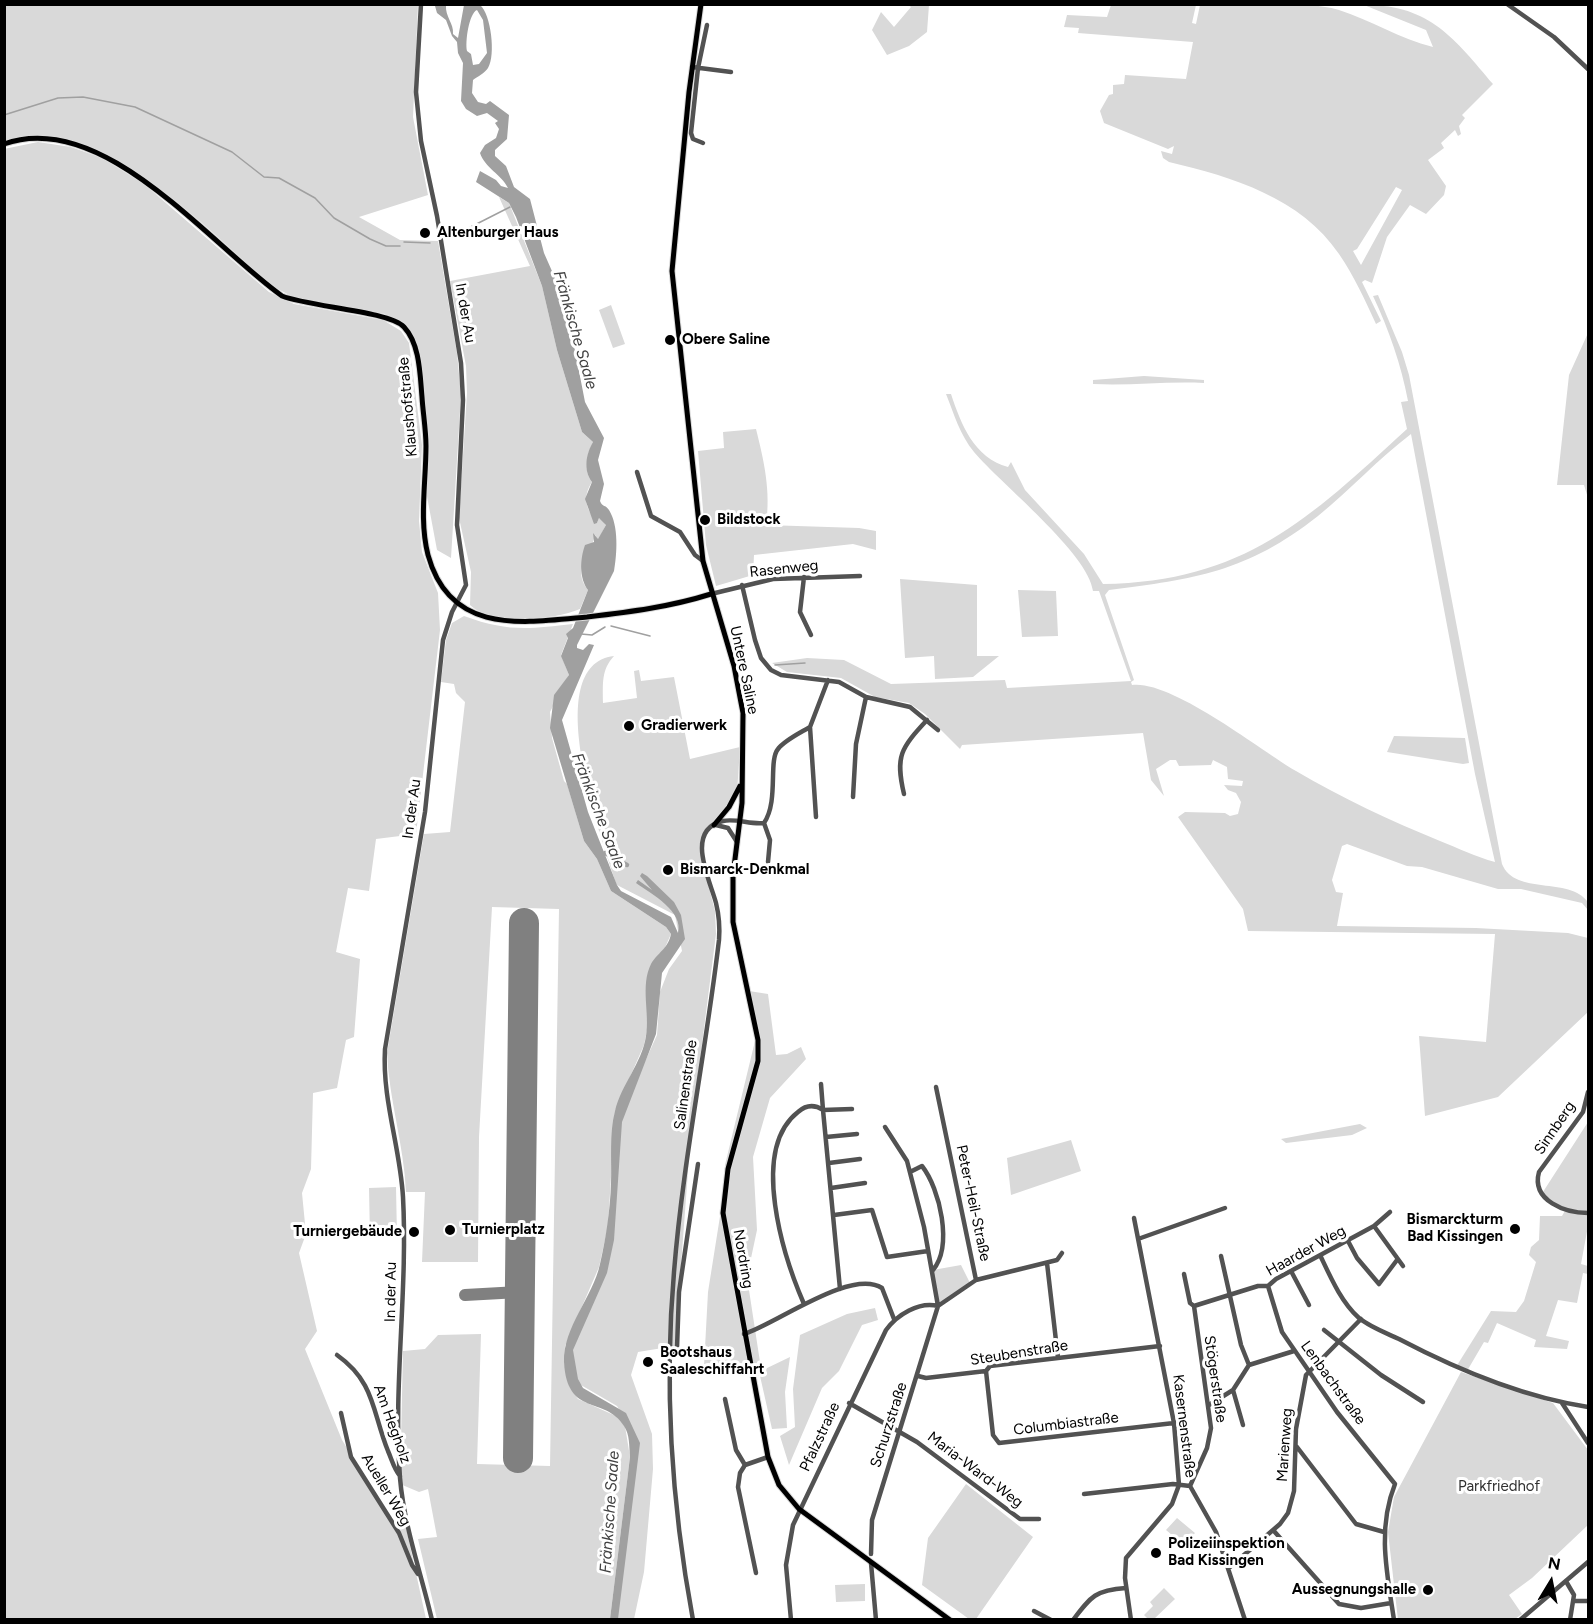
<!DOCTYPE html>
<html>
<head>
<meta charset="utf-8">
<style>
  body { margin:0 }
  #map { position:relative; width:1593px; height:1624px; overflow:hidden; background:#fff; font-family:Figtree,sans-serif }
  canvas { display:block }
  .frame { position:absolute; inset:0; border:6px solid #000; pointer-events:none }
  .north { position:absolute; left:1521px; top:1552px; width:60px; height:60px; -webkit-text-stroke:4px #fff; paint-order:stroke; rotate:10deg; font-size:16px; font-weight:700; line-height:24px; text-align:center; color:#000 }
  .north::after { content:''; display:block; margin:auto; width:21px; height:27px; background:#000; clip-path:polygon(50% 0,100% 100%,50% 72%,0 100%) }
</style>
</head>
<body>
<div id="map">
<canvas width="1593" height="1624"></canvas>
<div class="frame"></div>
<div class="north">N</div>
</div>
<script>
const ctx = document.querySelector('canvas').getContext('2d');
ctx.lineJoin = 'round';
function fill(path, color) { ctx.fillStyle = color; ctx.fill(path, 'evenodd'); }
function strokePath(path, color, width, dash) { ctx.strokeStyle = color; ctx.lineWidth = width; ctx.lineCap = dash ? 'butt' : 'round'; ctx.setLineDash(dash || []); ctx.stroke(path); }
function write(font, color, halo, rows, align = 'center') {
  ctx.font = font + ' Figtree,sans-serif'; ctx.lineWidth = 6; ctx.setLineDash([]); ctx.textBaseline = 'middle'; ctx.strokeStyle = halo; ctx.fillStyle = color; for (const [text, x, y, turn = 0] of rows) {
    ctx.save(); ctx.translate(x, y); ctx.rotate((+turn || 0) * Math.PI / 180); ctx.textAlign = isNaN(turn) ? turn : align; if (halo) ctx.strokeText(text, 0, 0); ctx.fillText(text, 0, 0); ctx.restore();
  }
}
const green = new Path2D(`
  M 5,5 L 418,5 L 413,117 L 428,195 L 359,217 L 400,240 L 438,241 L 457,353 L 461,395 L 451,558 L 437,550 L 426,491 L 419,361 L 406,326 L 385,314 L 295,298 L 272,286 C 209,231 96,109 5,142 Z
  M 908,5 L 929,5 L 927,32 L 909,46 L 887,55 L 872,30 L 881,12 L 894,27 L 911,7 Z
  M 1111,5 L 1196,5 L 1192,23 L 1196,24 L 1200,5 C 1239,4 1303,0 1339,10 C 1371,20 1400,39 1433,47 L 1426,30 L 1364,5 C 1429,4 1455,39 1493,84 L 1462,115 L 1465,118 L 1459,126 L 1461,134 L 1458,136 L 1455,130 L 1441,143 L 1444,148 L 1428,160 L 1446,186 L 1444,195 L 1426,214 L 1410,205 L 1387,237 L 1372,283 L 1365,280 L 1362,282 L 1381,321 L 1376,324 C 1365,300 1354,276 1339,254 C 1301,198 1233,177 1169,162 L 1163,158 L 1161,151 L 1172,154 L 1174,146 L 1168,149 L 1104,123 L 1100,111 L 1109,95 L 1113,94 L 1113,85 L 1124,84 L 1125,75 L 1186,79 L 1193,42 L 1078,33 L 1079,28 L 1064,27 L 1067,15 L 1107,17 ZM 1396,187 L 1402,190 L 1361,265 L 1353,251 L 1357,249 Z
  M 38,142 L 71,147 L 102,158 L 144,184 L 269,292 L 294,304 L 383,320 L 401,331 L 409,343 L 422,445 L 419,521 L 422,552 L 438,593 L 440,630 L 416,834 L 376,839 L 369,891 L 348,888 L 336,952 L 360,959 L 354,1037 L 346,1040 L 337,1088 L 313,1093 L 311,1169 L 302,1193 L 306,1234 L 299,1253 L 317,1331 L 305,1349 L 342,1440 L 394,1523 L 405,1523 L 426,1619 L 5,1620 L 4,149 Z
  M 499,197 L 509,203 L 542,286 L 557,350 L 582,432 L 593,442 C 587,454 583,470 592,482 C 582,497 586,509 597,523 L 599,518 L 602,519 L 606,525 L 598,540 L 595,535 C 591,555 571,568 588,590 L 580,609 C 554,620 491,626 470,605 L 471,572 L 459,518 L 467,393 L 466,366 L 450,281 L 530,266 Z
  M 1378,295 L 1402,352 L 1409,375 L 1502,864 C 1515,896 1569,876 1588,902 L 1588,910 L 1582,903 L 1521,889 L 1498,889 L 1422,867 L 1407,866 L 1347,844 L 1342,846 L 1332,880 L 1336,892 L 1343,893 L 1337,926 L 1476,928 L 1568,933 L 1588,938 L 1588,1012 L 1498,1097 L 1425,1116 L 1419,1036 L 1486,1042 L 1495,934 L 1248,931 L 1243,909 L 1178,817 L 1185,812 L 1225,813 L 1230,816 L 1238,814 L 1241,802 L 1236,793 L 1228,790 L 1224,785 L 1242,786 L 1243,781 L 1228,779 L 1227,767 L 1213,760 L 1211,765 L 1179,766 L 1176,760 L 1170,760 L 1156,769 L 1164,796 L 1151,780 L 1143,733 L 962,745 L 960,749 L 925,714 L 909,703 L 875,697 L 841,678 L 787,672 L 772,663 L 807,658 L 844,660 L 891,684 L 1005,680 L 1007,688 L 1131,681 L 1099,591 L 1093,591 C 1089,554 1000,483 974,452 C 960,435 954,414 946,394 L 951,394 C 961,424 974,458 1008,467 L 1011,462 L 1025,490 L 1084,554 L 1103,584 C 1244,582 1309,519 1407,429 L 1401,402 L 1408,401 C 1401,364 1389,330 1373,296 ZM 1411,434 L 1475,774 L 1495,862 C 1476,857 1458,848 1440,841 C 1391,821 1342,798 1296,771 C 1260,750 1172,680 1132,685 L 1131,682 L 1134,680 L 1105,595 L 1109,590 C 1195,579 1247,572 1318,516 C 1350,490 1378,459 1411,434 Z
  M 611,305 L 625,344 L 613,348 L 599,310 Z
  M 1588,333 L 1588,498 L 1584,485 L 1557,485 L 1569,375 Z
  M 1144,376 L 1204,380 L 1204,383 C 1167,381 1130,386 1093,384 L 1093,380 Z
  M 756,429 C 764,461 771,491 766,525 L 859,528 L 876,531 L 876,550 L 853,544 L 754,555 L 753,575 L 716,586 L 706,545 L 698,451 L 724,448 L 723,432 Z
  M 900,579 L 977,585 L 977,656 L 999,656 L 973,677 L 935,679 L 934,656 L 905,658 Z
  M 1018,590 L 1056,591 L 1058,636 L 1022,637 Z
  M 464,616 C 507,632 529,629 573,624 L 561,655 L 569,675 L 550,712 L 552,738 L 564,781 L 567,784 L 584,841 L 597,859 L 611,891 L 666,927 L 671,934 L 663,952 L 644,1045 L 615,1111 L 608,1226 L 599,1267 L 565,1346 L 564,1362 L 570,1388 L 578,1399 L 616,1416 L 625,1426 L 630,1457 L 610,1619 L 437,1619 L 418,1539 L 437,1537 L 428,1489 L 419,1492 L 400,1484 L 403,1351 L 425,1349 L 438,1335 L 481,1334 L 477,1464 L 550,1466 L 559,909 L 492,907 L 479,1137 L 478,1262 L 422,1262 L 425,1192 L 406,1192 C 404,1145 389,1100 387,1053 L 424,834 L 450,832 L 465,702 L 456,693 L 454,684 L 441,682 L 446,640 L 452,623 Z
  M 614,656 C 601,670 603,684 603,703 L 637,698 L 634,671 L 639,670 L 641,681 L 674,677 L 690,759 L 740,747 L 737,793 L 704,837 L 703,864 L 715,911 L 716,934 L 691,1131 L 675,1346 L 638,1352 L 631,1375 L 652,1434 L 653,1469 L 644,1572 L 634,1619 L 615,1619 L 635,1436 L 617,1406 L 574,1381 L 571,1352 L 605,1270 L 620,1117 L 657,1035 L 660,992 L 669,969 L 682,951 L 675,915 L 617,885 C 603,843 538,665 614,656 Z
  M 1394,736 L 1465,738 L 1469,763 L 1463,764 L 1387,752 Z
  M 749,991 L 768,994 L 776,1055 L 787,1054 L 801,1047 L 806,1059 L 770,1098 L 753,1157 L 757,1230 L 747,1277 L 760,1362 L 765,1369 L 790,1357 L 785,1392 L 787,1428 L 772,1429 L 760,1376 L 704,1366 L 708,1292 L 721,1210 L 725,1165 L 755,1041 Z
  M 1588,1122 L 1588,1226 L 1581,1264 L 1588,1266 L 1588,1274 L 1583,1273 L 1577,1303 L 1558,1300 L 1546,1336 L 1569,1341 L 1567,1349 L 1534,1347 L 1536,1340 L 1497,1323 L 1488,1343 L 1484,1342 L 1467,1371 L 1456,1367 L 1491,1311 L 1516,1312 L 1524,1301 L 1536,1262 L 1529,1255 L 1531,1247 L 1539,1240 L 1540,1216 L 1562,1216 L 1566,1209 L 1541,1195 Z
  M 1360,1124 L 1367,1128 L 1352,1135 L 1286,1143 L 1281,1139 Z
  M 1071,1140 L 1081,1171 L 1011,1195 L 1007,1158 Z
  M 396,1187 L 397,1237 L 370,1238 L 369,1188 Z
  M 961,1265 L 970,1283 L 938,1306 L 933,1270 Z
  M 875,1308 L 878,1320 L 862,1325 L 839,1371 L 822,1388 L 789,1465 L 780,1436 L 795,1427 L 793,1389 L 800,1335 L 847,1314 Z
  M 1461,1372 L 1553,1403 L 1588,1450 L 1588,1525 L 1532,1578 L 1509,1595 L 1522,1614 L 1515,1619 L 1398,1620 L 1388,1532 L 1394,1497 Z
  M 966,1484 L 1033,1537 L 976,1619 L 969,1619 L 922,1585 L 928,1538 Z
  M 1177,1518 L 1195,1533 L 1184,1545 L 1166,1530 Z
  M 865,1584 L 865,1601 L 836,1602 L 835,1585 Z
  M 1164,1588 L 1175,1599 L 1154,1619 L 1148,1619 L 1144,1615 L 1153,1606 L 1150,1602 Z`);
const water = new Path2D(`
  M 435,6 L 446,5 C 445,17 454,23 453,34 L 458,38 L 464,5 L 480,5 C 491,14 496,55 488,68 C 485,73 477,77 473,80 L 472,93 L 478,102 L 486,104 L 490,101 L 509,115 L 507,139 L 495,150 L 495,156 L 506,166 L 514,187 L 530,199 L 544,253 L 559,287 L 570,325 L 585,402 L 604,438 L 598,460 L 604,484 L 600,501 C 603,508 605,504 609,510 C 619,526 617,554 614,571 L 577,645 L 577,648 L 583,650 L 589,644 L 594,645 L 562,720 L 588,812 L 617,885 L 621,891 L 671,917 L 678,933 C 684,912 652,894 636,883 L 638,880 L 652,890 L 640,876 L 642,873 L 647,876 L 674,902 L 681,915 L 685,939 L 662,973 L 656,1034 L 622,1122 L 614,1240 L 607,1273 L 573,1350 L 578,1379 L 583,1388 L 626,1413 L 640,1443 L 618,1619 L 610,1619 L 630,1457 C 629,1446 630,1435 624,1426 C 605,1395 567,1418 564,1362 C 563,1327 593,1297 600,1264 C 606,1238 610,1211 611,1184 C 612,1160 609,1134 615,1111 C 621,1085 642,1063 646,1036 C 650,1013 640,986 651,964 C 657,953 668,949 671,934 L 666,927 L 611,891 L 597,859 L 584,841 L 550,728 L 554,695 L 569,675 L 561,656 L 568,638 L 566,634 L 573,628 L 588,590 C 579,578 580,559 585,545 L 594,542 L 593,533 L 598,539 L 606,525 L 599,518 L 597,523 L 594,524 L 585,499 L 592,482 C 583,470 586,454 593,442 L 582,432 L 557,350 L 542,286 L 516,217 L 509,203 L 476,182 L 480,171 L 496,180 L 501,186 L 508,188 C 501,174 485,168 480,153 L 485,145 L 496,138 L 499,129 L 495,123 L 498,121 L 487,113 L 477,116 L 466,109 L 461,101 L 463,63 L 458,53 L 457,42 L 452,36 L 446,20 L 437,13 ZM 477,10 L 483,20 L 487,53 L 479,64 L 473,65 L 471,54 L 467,51 C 465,42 469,13 477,10 Z`);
const stream = new Path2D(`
  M 4,115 L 58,98 L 83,97 L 135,107 L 232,152 L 264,177 L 279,178 L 315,198 L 334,218 L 370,239 L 386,246 L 400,246
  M 447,239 L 510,207
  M 404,242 L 430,243
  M 611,626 L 650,636
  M 581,634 L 592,635 L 605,627
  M 775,665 L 805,663`);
const canal = new Path2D(`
  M 605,853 L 627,865`);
const taxiway = new Path2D(`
  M 465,1295 L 519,1292`);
const runway = new Path2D(`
  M 518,1458 L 524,923`);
const minor = new Path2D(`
  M 421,4 L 416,92 L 421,141 L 437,216 L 461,363 L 463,400 L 457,525 L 466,585 L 452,612 L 443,640 L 425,812 L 385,1049 C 382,1100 400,1146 403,1197 C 408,1290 393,1385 400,1478 C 404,1526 421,1573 432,1620
  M 1507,4 L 1554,37 L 1588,69
  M 692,67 L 731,72
  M 703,143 L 693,139 L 691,133 L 698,68 L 707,25
  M 637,472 L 651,516 L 680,532 L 695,555 L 703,561
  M 804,577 L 800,612 L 811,635
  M 742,585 L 755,640 L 761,658 L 771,670 L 781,675 L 839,682 L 866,697 L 910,707 L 938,730
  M 711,594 L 773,579 L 860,576
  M 904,794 C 895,756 901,748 927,720
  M 853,797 L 856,744 L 866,697
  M 816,817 L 810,727 L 828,680
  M 764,823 L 770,840 L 768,862
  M 716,825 L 728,828 L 737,842
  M 821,1084 L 823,1110
  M 936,1087 L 976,1280
  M 1588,1092 L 1583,1112 L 1539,1172 C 1531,1201 1566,1213 1588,1213
  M 826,1137 L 857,1134
  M 829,1163 L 860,1159
  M 910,1172 L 922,1166 C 940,1189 953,1246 933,1270
  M 831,1188 L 865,1183
  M 834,1215 L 872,1210 L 887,1257 L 928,1251
  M 1374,1226 L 1403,1266
  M 1138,1239 L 1225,1208
  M 1348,1241 L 1357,1258 L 1379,1284 L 1397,1260
  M 1320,1255 C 1330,1276 1341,1302 1359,1318 C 1370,1327 1386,1333 1399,1339 C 1458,1370 1523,1397 1588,1407
  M 1221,1256 L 1241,1345 L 1249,1365
  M 1047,1263 L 1058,1358
  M 1291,1271 L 1309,1305
  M 1184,1274 L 1190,1303 L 1194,1306 L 1211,1428 L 1207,1448 L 1190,1486
  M 1268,1286 L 1282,1332 L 1337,1412 L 1395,1484 C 1377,1529 1387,1573 1394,1620
  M 840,1289 L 823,1110 L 852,1109
  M 804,1304 C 784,1258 749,1150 798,1112 C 806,1105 814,1104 823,1110
  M 938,1306 L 976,1280 L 1057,1260 L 1062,1253
  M 1194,1306 L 1258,1286 L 1268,1286 L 1276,1279 L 1374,1226 L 1390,1212
  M 1324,1330 L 1381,1375 L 1423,1402
  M 744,1334 C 776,1324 851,1268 882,1288 L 894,1319
  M 337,1355 C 375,1382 372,1411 388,1451 C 392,1460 394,1469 400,1476
  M 670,1355 L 677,1348 L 679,1292 L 698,1164
  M 986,1371 L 993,1435 L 999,1443 L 1174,1423
  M 918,1376 L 926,1378 L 986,1371 L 990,1366 L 1160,1346
  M 1233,1390 L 1243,1425
  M 725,1399 L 736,1450 L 745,1465 L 768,1457
  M 849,1403 L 917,1442 L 1020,1519 L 1039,1519
  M 1562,1403 L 1588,1443
  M 1209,1405 L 1233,1390 L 1249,1365 L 1294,1351
  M 341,1413 L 351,1457 L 399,1533 L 412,1565 L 418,1574
  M 1297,1447 L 1356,1524 L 1384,1532
  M 745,1465 L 740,1473 L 738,1487 L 756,1573
  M 1084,1494 L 1173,1484 L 1190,1486 L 1216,1532 L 1245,1620
  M 1273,1530 L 1339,1604 L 1361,1608 L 1391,1603
  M 871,1554 L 872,1520 L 938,1306 L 924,1227 L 907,1161 L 885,1127
  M 871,1563 L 876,1620
  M 1230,1567 L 1280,1524 L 1288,1513 L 1294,1491 L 1296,1429 L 1306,1375 L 1361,1319
  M 1567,1583 L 1574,1595 L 1570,1620
  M 1573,1601 L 1588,1601
  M 1034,1611 L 1051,1620
  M 693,1620 C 672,1507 664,1387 674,1272 C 683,1160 706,1051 719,940 C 720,927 719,915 716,903 C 710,880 684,830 723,821 C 736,818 751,825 764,823 C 779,801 768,761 778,749 C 785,740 800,733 810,727
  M 791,1620 L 786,1565 L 793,1525 L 886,1330 C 897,1315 919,1301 938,1306
  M 1073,1620 C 1091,1596 1096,1590 1126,1588
  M 1131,1620 L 1125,1578 L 1126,1558 L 1172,1504 L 1179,1485 L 1174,1423 L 1134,1218
  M 1520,1620 L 1588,1562`);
const major = new Path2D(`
  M 701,4 L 689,92 L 672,271 L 703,561 L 734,666 L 743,713 L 742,803 L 733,875 L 733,922 L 758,1040 L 758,1061 L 728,1169 L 723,1213 L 768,1457 L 779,1485 L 799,1509 L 950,1620
  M 4,144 C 103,108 211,246 282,296 C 310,307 389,311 404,327 C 420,344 420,375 422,397 C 423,413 426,430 426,446 C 426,482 419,520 428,555 C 450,635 522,623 587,617 C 629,612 670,607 711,594
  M 714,825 L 729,807 L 740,786`);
const markers = [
  [425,233,6,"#000"],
  [670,340,6,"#000"],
  [705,520,6,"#000"],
  [629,726,6,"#000"],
  [668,870,6,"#000"],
  [1515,1229,6,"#000"],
  [450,1230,6,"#000"],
  [414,1232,6,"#000"],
  [648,1362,6,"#000"],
  [1156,1553,6,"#000"],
  [1428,1590,6,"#000"]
];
const poiNames = [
  ["Altenburger Haus",437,233],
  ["Obere Saline",682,340],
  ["Bildstock",717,520],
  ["Gradierwerk",641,726],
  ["Bismarck-Denkmal",680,870],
  ["Bismarckturm",1503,1220,"right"],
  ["Bad Kissingen",1503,1237,"right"],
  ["Turnierplatz",462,1230],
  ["Turniergebäude",402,1232,"right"],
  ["Bootshaus",660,1353],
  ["Saaleschiffahrt",660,1370],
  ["Polizeiinspektion",1168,1544],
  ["Bad Kissingen",1168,1561],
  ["Aussegnungshalle",1416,1590,"right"]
];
const streetNames = [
  ["In der Au",465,313,80],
  ["Klaushofstraße",408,407,-95],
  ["Rasenweg",784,569,-6],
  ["Untere Saline",744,670,78],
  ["In der Au",412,809,-82],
  ["Salinenstraße",686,1085,-82],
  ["Sinnberg",1555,1128,-56],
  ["Peter-Heil-Straße",973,1203,78],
  ["Haarder Weg",1306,1251,-29],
  ["Nordring",743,1259,80],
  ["In der Au",391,1292,-89],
  ["Steubenstraße",1019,1353,-9],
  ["Stögerstraße",1215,1379,82],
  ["Lenbachstraße",1333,1383,54],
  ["Am Hegholz",392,1424,70],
  ["Columbiastraße",1066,1424,-7],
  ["Schurzstraße",889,1425,-72],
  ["Kasernenstraße",1184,1426,83],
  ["Pfalzstraße",820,1437,-65],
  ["Marienweg",1285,1445,-86],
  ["Maria-Ward-Weg",975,1470,37],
  ["Aueller Weg",386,1490,59]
];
const parkNames = [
  ["Parkfriedhof",1499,1487]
];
const waterNames = [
  ["Fränkische Saale",575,330,74],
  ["Fränkische Saale",598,811,69],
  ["Fränkische Saale",610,1512,-86]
];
fill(green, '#d9d9d9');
fill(water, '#a0a0a0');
strokePath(stream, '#a0a0a0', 1.5);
strokePath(canal, '#a0a0a0', 4.5);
strokePath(taxiway, '#808080', 12);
strokePath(runway, '#808080', 30);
strokePath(major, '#dbdbdb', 7);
strokePath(minor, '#525252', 4.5);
strokePath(major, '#000', 5);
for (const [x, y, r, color] of markers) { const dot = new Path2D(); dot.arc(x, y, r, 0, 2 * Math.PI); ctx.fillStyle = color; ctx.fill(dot); strokePath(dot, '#fff', 2); }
write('bold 15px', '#000', '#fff', poiNames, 'left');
write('15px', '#000', '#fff', streetNames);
write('15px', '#303030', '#fff', parkNames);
write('italic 16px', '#414141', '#fff', waterNames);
</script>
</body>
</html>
